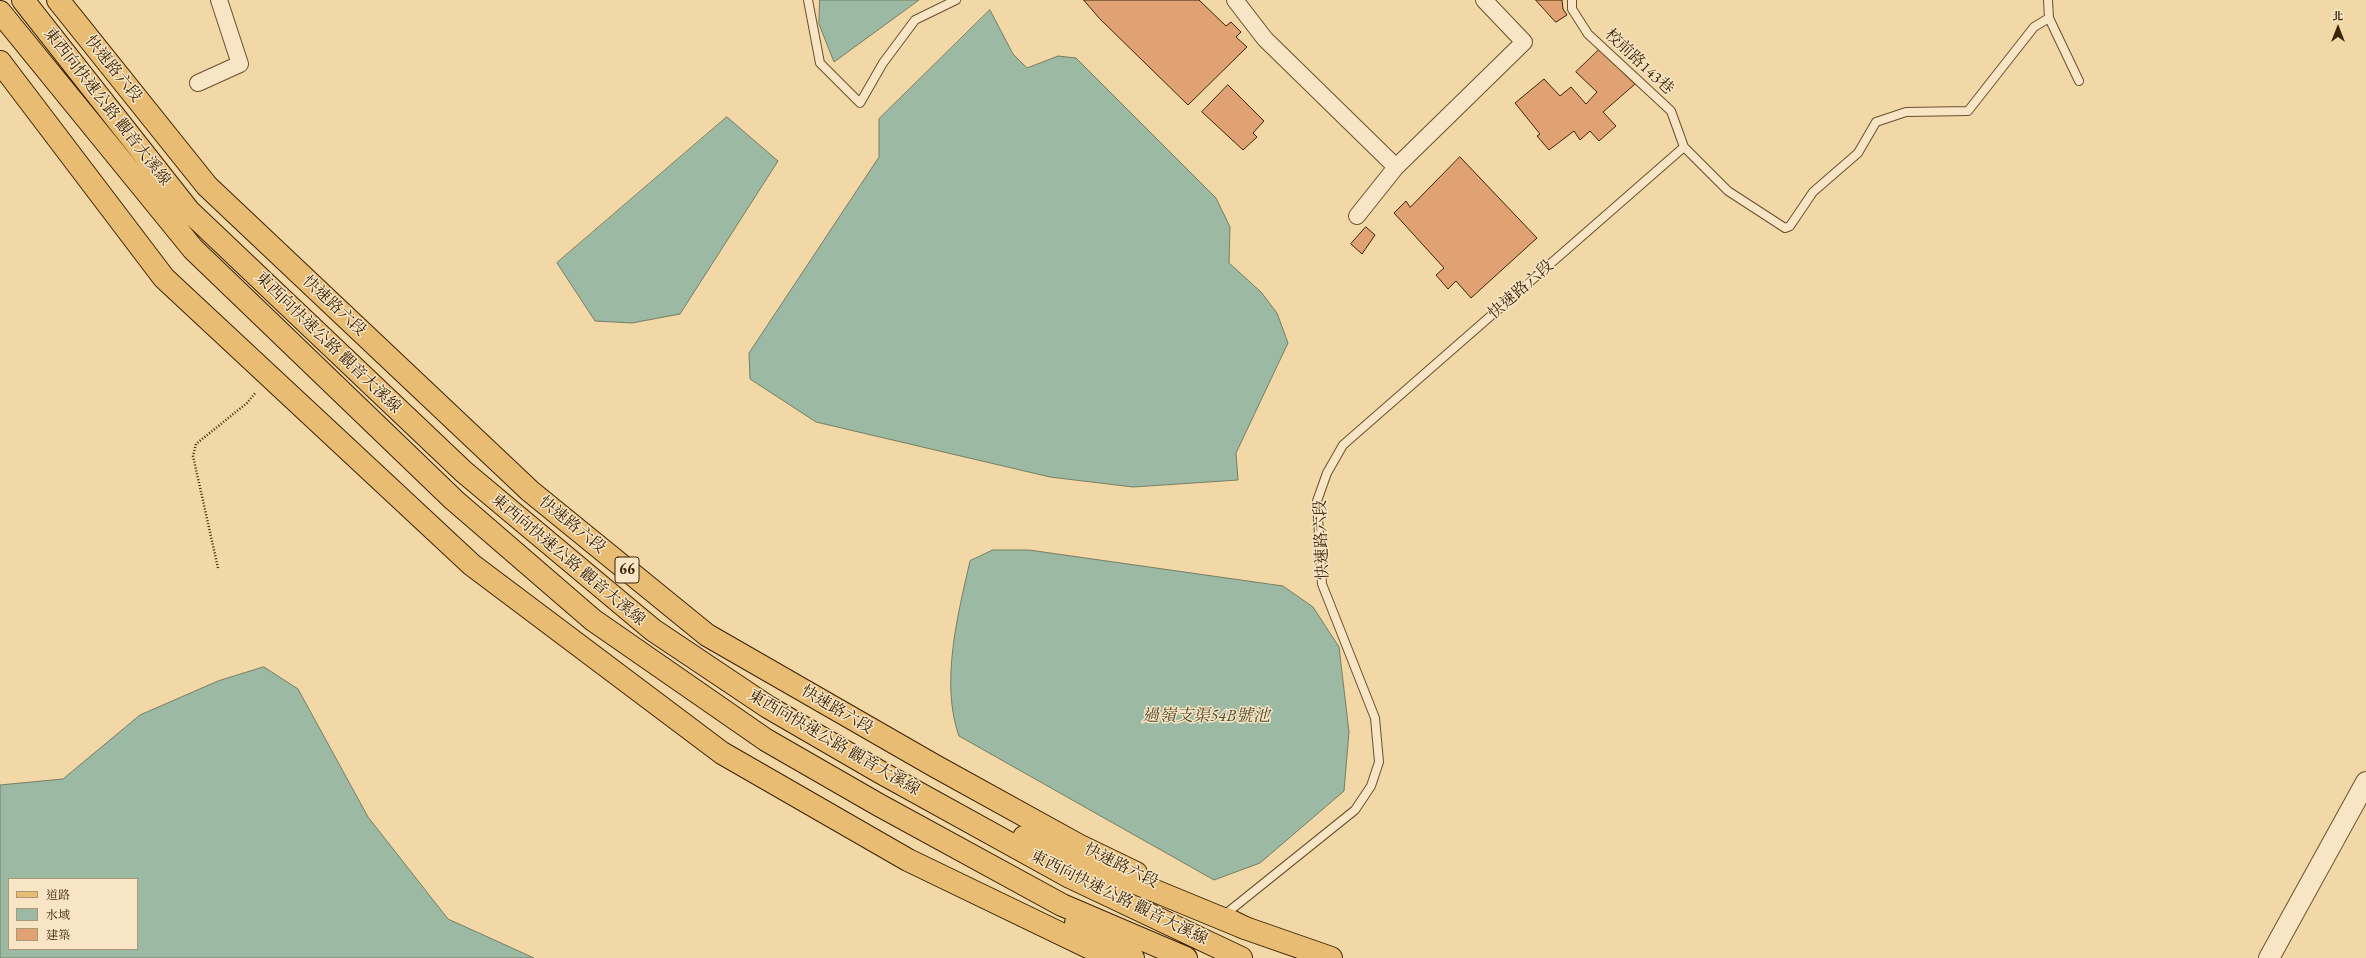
<!DOCTYPE html>
<html>
<head>
<meta charset="utf-8">
<style>
  body { margin:0 }
  #map { position:relative; width:2366px; height:958px; overflow:hidden; background:#f2d7a7; font-family:"EB Garamond","Noto Serif TC",serif }
  canvas { display:block }
  .legend { position:absolute; left:8px; top:878px; width:130px; height:72px; box-sizing:border-box; background:#f7e5c6; border:1px solid #ac9878; margin:0; padding:5px 7px; list-style:none; font-size:12px; color:#3b2404 }
  .legend li { display:flex; align-items:center; gap:8px; height:20px }
  .legend b { width:20px; border:1px solid #ac9878 }
  .north { position:absolute; left:2318px; top:8px; width:40px; height:40px; -webkit-text-stroke:3px #f7e5c6; paint-order:stroke; rotate:0deg; font-size:11px; font-weight:700; line-height:16px; text-align:center; color:#3b2404 }
  .north::after { content:''; display:block; margin:auto; width:14px; height:18px; background:#3b2404; clip-path:polygon(50% 0,100% 100%,50% 72%,0 100%) }
</style>
</head>
<body>
<div id="map">
<canvas width="2366" height="958"></canvas>
<ul class="legend">
<li><b style="height:5px;background:#e9bc74"></b>道路</li>
<li><b style="height:11px;background:#9cbaa3"></b>水域</li>
<li><b style="height:11px;background:#e1a273"></b>建築</li>
</ul>
<div class="north">北</div>
</div>
<script>
const ctx = document.querySelector('canvas').getContext('2d');
ctx.lineJoin = 'round';
function fill(path, color) { ctx.fillStyle = color; ctx.fill(path, 'evenodd'); }
function strokePath(path, color, width, dash) { ctx.strokeStyle = color; ctx.lineWidth = width; ctx.lineCap = dash ? 'butt' : 'round'; ctx.setLineDash(dash || []); ctx.stroke(path); }
function write(font, color, halo, rows, align = 'center') {
  ctx.font = font + ' "EB Garamond","Noto Serif TC",serif'; ctx.lineWidth = 3; ctx.setLineDash([]); ctx.textBaseline = 'middle'; ctx.strokeStyle = halo; ctx.fillStyle = color; for (const [text, x, y, turn = 0] of rows) {
    ctx.save(); ctx.translate(x, y); ctx.rotate((+turn || 0) * Math.PI / 180); ctx.textAlign = isNaN(turn) ? turn : align; if (halo) ctx.strokeText(text, 0, 0); ctx.fillText(text, 0, 0); ctx.restore();
  }
}
const water = new Path2D(`
  M 820,0 L 919,0 L 834,62 L 819,24 Z
  M 990,10 L 1013,54 L 1027,68 L 1058,56 L 1076,58 L 1216,198 L 1230,227 L 1229,263 L 1261,292 L 1277,313 L 1288,343 L 1236,453 L 1238,480 L 1133,487 L 1050,477 L 816,422 L 750,379 L 749,353 L 879,157 L 879,119 Z
  M 727,117 L 778,161 L 680,314 L 632,323 L 595,321 L 557,263 Z
  M 993,550 L 1029,550 L 1283,586 L 1313,607 L 1339,647 L 1349,732 L 1344,791 L 1260,863 L 1214,880 L 959,736 C 940,683 958,614 970,561 Z
  M 264,667 L 298,689 L 368,817 L 448,919 L 534,958 L 0,958 L 0,785 L 63,779 L 140,715 L 218,681 ZM 9,879 L 137,879 L 137,949 L 9,949 Z`);
const building = new Path2D(`
  M 1084,0 L 1199,0 L 1226,26 L 1231,22 L 1241,32 L 1236,37 L 1247,47 L 1188,105 L 1100,19 Z
  M 1536,0 L 1562,0 L 1563,9 L 1567,15 L 1556,22 Z
  M 1599,50 L 1635,84 L 1603,112 L 1616,126 L 1599,141 L 1590,131 L 1580,140 L 1574,131 L 1549,150 L 1537,136 L 1540,134 L 1515,103 L 1544,79 L 1560,96 L 1571,87 L 1586,104 L 1597,92 L 1576,72 Z
  M 1228,85 L 1264,121 L 1253,133 L 1257,137 L 1243,150 L 1202,112 Z
  M 1460,157 L 1537,238 L 1471,298 L 1456,281 L 1448,289 L 1436,275 L 1444,268 L 1394,213 L 1406,201 L 1410,207 Z
  M 1366,227 L 1375,235 L 1362,254 L 1351,244 Z`);
const path = new Path2D(`
  M 218,568 L 193,456 L 196,444 L 247,403 L 256,392`);
const service = new Path2D(`
  M 808,0 L 820,63 L 860,103 L 883,63 L 915,20 L 956,0
  M 1572,0 L 1572,9 L 1588,34 L 1671,111 L 1684,147 L 1728,191 L 1785,228 L 1790,226 L 1813,192 L 1858,153 L 1876,122 L 1906,112 L 1968,111 L 2034,27 L 2049,18
  M 2048,0 L 2049,18 L 2079,81
  M 1223,916 L 1355,810 L 1371,786 L 1379,762 L 1375,718 L 1322,584 L 1317,501 L 1327,473 L 1343,445 L 1684,147`);
const minor = new Path2D(`
  M 1235,0 L 1265,39 L 1396,167
  M 198,83 L 240,64 L 219,0
  M 1357,216 L 1396,167 L 1524,42 L 1484,0`);
const tertiary = new Path2D(`
  M 2269,958 L 2366,782`);
const primary = new Path2D(`
  M 58,0 L 207,186 L 530,491 L 707,635 L 935,766 L 1078,845 L 1136,873
  M 0,62 L 164,278 L 472,565 L 722,753 L 908,860 L 1111,958
  M 1227,919 L 1245,928 L 1331,958`);
const trunk = new Path2D(`
  M 23,0 L 189,211 L 464,472 L 653,630 L 768,707 L 880,772 L 1070,877 L 1241,958
  M 0,12 L 193,249 L 454,500 L 593,620 L 766,740 L 879,805 L 1062,905 L 1186,958
  M 1024,837 L 1245,928
  M 1076,923 L 1133,958`);
const shields = [
  [627,570,24]
];
const shieldNames = [
  ["66",627,570]
];
const streetNames = [
  ["校前路143巷",1639,62,43],
  ["快速路六段",113,69,51],
  ["東西向快速公路 觀音大溪線",107,107,52],
  ["快速路六段",1521,290,-41],
  ["快速路六段",334,306,43],
  ["東西向快速公路 觀音大溪線",328,343,44],
  ["快速路六段",572,525,39],
  ["快速路六段",1322,540,-92],
  ["東西向快速公路 觀音大溪線",568,560,40],
  ["快速路六段",837,710,30],
  ["東西向快速公路 觀音大溪線",834,743,30],
  ["快速路六段",1121,866,26],
  ["東西向快速公路 觀音大溪線",1119,898,26]
];
const waterNames = [
  ["過嶺支渠54B號池",1206,716]
];
fill(water, '#9cbaa3');
strokePath(water, '#757e63', 1);
fill(building, '#e1a273');
strokePath(building, '#3b2404', 1);
strokePath(service, '#69512d', 10);
strokePath(minor, '#69512d', 18);
strokePath(tertiary, '#69512d', 22);
strokePath(primary, '#3b2404', 24);
strokePath(trunk, '#3b2404', 24);
strokePath(path, '#3b2404', 2.5, [1, 2]);
strokePath(service, '#f7e5c6', 8);
strokePath(minor, '#f7e5c6', 16);
strokePath(tertiary, '#f7e5c6', 20);
strokePath(primary, '#e9bc74', 22);
strokePath(trunk, '#e9bc74', 22);
for (const [x, y, w] of shields) { const box = new Path2D(); box.roundRect(x - w / 2, y - 13, w, 26, 3); ctx.fillStyle = '#f7e5c6'; ctx.fill(box); strokePath(box, '#3b2404', 1); }
write('bold 15px', '#3b2404', null, shieldNames);
write('16px', '#3b2404', '#f7e5c6', streetNames);
write('italic 17px', '#534a2c', '#f7e5c6', waterNames);
</script>
</body>
</html>
